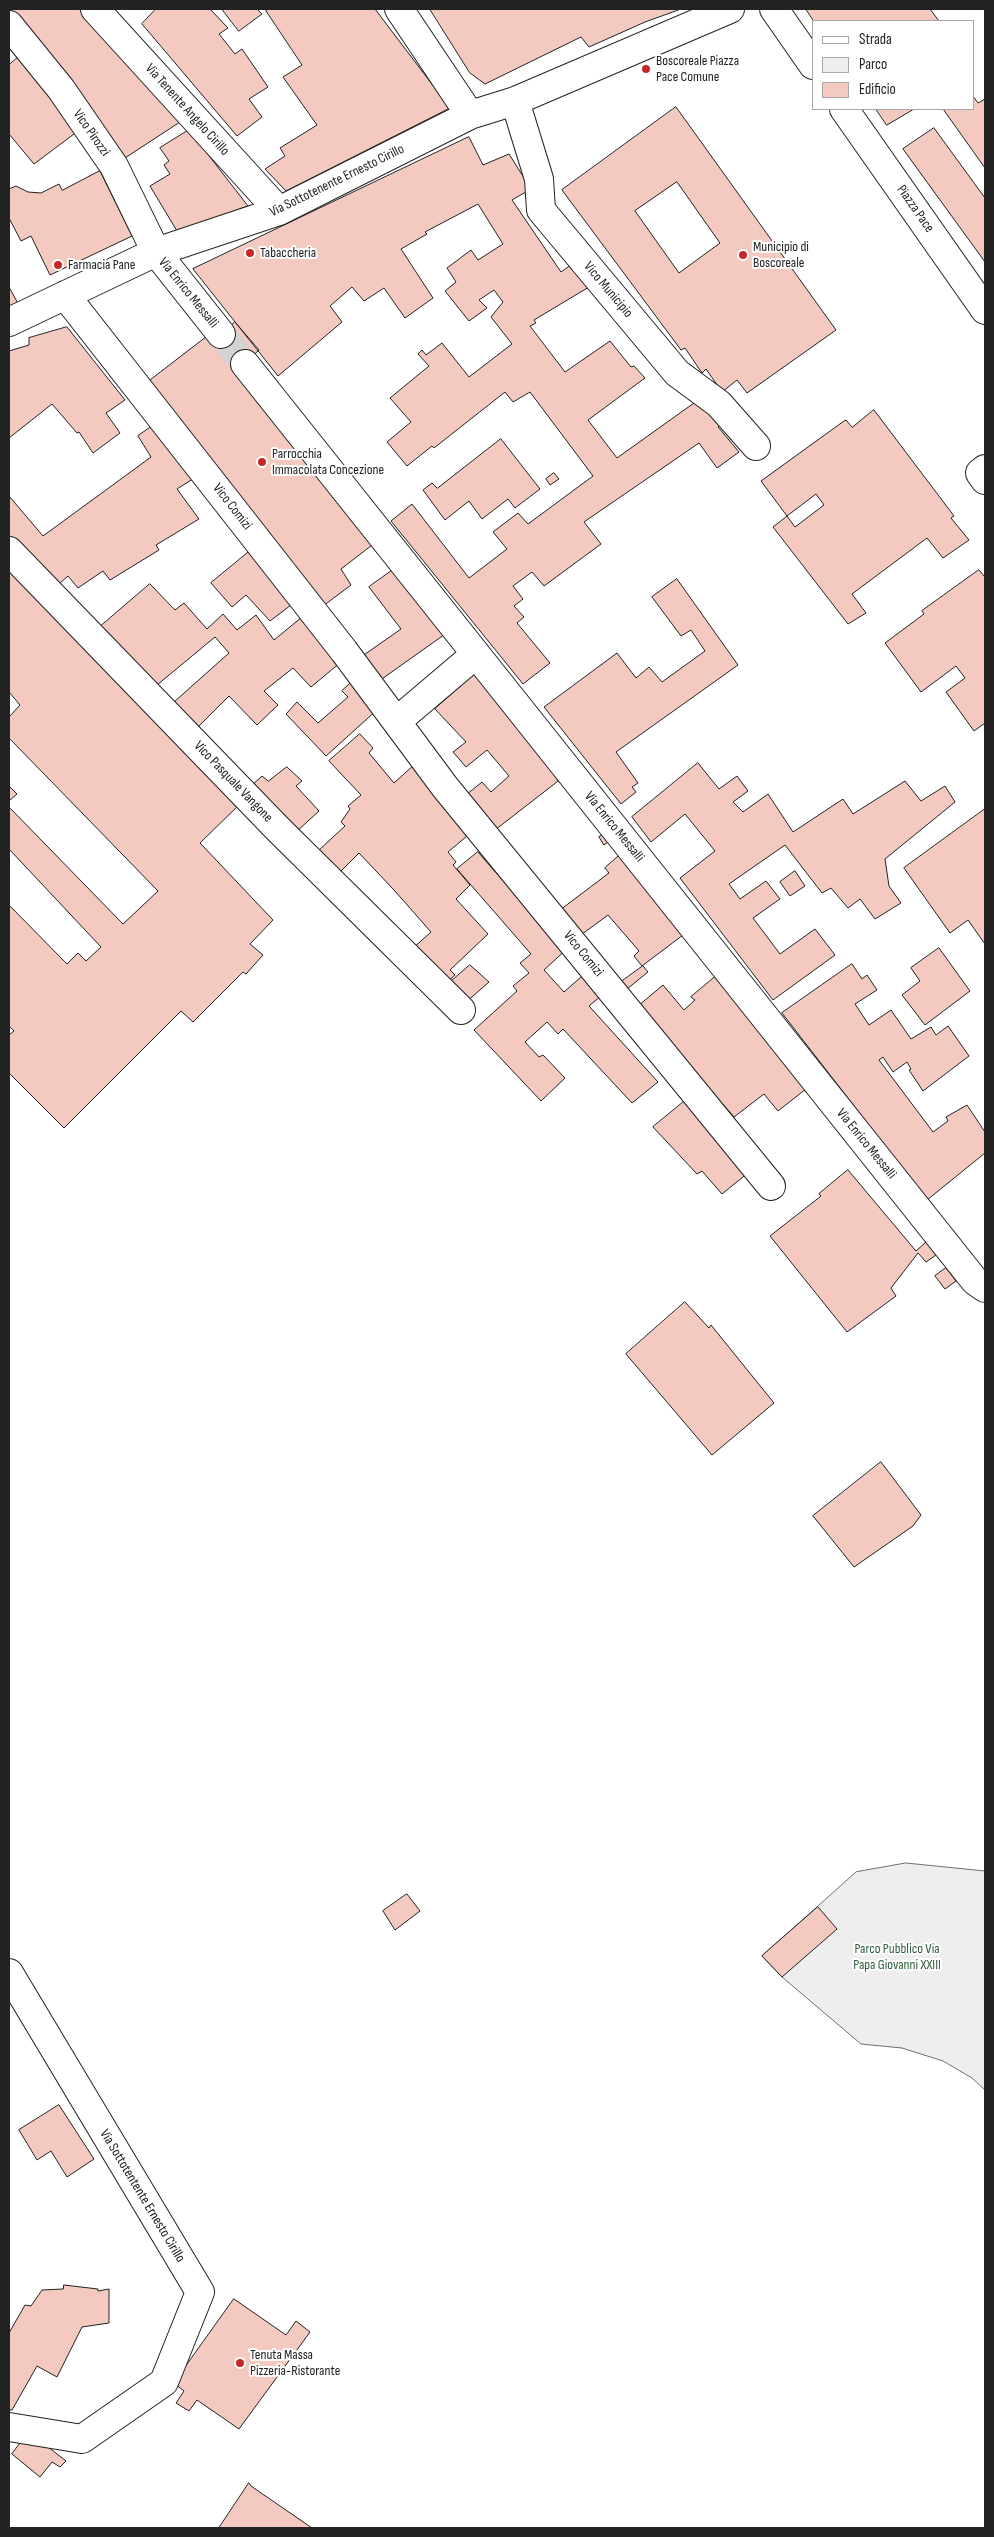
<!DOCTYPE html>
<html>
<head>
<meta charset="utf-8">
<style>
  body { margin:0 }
  #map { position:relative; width:994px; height:2537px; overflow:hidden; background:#fff; font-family:"Sofia Sans Condensed",sans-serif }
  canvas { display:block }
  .frame { position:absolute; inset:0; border:10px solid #222; pointer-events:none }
  .legend { position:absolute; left:812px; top:20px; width:162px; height:90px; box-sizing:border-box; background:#fff; border:1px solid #a7a7a7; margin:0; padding:6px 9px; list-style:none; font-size:15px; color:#222 }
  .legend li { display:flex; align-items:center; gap:10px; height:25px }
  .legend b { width:25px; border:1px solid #a7a7a7 }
</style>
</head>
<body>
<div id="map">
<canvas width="994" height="2537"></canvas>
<div class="frame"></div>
<ul class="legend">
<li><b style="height:6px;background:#fff"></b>Strada</li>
<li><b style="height:14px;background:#eee"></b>Parco</li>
<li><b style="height:14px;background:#f3c9c0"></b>Edificio</li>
</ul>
</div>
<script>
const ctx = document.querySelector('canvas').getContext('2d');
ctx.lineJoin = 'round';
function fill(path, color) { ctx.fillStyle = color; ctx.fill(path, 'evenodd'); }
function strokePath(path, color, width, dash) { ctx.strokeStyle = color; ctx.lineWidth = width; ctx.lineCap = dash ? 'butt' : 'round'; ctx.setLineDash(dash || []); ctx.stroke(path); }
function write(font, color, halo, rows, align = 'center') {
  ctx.font = font + ' "Sofia Sans Condensed",sans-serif'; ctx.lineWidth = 4; ctx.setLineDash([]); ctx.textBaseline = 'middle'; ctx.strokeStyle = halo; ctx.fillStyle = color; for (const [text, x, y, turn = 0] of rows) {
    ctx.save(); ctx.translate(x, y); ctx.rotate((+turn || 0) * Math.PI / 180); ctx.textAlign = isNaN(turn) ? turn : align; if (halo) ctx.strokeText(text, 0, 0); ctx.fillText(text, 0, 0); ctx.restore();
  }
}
const green = new Path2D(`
  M 906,1863 L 985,1871 L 985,2090 L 972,2078 L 943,2061 L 902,2048 L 861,2044 L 782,1977 L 762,1956 L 856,1872 Z`);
const building = new Path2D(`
  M 10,9 L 79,9 L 180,122 L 125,158 Z
  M 156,9 L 210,9 L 228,28 L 219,34 L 235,54 L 242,49 L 268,87 L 249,99 L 262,117 L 237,136 L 142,24 Z
  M 222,9 L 257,9 L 262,14 L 239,31 Z
  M 269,9 L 375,9 L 450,108 L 286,191 L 265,169 L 285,156 L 280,148 L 317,125 L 283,77 L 302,65 L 266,11 Z
  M 430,9 L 681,9 L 645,22 L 589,47 L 581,37 L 485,84 L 470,73 Z
  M 806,9 L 930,9 L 939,21 L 814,21 Z
  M 22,54 L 82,128 L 34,164 L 9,134 L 9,65 Z
  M 973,96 L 978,103 L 985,99 L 985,168 L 943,109 L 973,109 Z
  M 676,107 L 836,330 L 747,393 L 737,380 L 722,392 L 706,369 L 702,373 L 685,348 L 681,350 L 562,190 ZM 677,182 L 720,243 L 679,273 L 635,211 Z
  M 876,109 L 914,109 L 887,125 Z
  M 934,128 L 985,198 L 985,262 L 903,149 Z
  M 189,130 L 248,206 L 177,231 L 150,186 L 170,174 L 164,165 L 169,161 L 160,148 Z
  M 469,137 L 483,165 L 509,154 L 531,189 L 512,200 L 561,272 L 572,264 L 589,287 L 534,320 L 536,323 L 530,326 L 565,372 L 610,341 L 631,367 L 634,366 L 645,378 L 588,420 L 617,458 L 701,398 L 721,425 L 718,427 L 739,452 L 717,468 L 699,443 L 584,522 L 601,544 L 544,586 L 532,572 L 513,586 L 523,599 L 514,606 L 524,617 L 517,623 L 550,663 L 523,684 L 391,521 L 412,504 L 469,578 L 507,549 L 493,532 L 518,513 L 528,524 L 593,476 L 530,392 L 513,402 L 505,392 L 434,448 L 432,446 L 407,466 L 387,442 L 411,422 L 390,398 L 429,366 L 418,354 L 422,350 L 426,355 L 442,343 L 469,377 L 512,344 L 491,317 L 503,302 L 494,290 L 479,300 L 487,308 L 469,321 L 445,291 L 456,282 L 447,268 L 471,250 L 478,260 L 503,244 L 478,204 L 425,232 L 427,234 L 401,249 L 433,298 L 405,318 L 384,288 L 364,301 L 352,287 L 330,306 L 342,322 L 278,376 L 193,269 Z
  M 100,171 L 132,236 L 50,275 L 31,236 L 21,241 L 9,218 L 9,189 L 16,186 L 28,192 L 41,193 L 59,184 L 62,190 Z
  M 9,287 L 21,309 L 9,314 Z
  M 235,322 L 259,350 L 240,368 L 376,542 L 341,569 L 351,585 L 323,606 L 146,383 L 211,333 L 215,339 Z
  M 67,327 L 125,400 L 106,413 L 120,433 L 93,453 L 79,432 L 77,433 L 52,404 L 9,438 L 9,351 L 29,345 L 29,338 Z
  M 874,410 L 954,516 L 951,518 L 969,540 L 943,558 L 927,538 L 852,594 L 866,613 L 848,624 L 773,527 L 787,516 L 795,527 L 824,505 L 816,494 L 787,516 L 761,481 L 844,421 L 846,420 L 852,427 Z
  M 157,423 L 196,477 L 177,489 L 199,519 L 156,545 L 159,550 L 110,580 L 103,571 L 78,588 L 68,576 L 59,584 L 41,572 L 9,538 L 9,496 L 43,536 L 151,457 L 138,436 Z
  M 501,439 L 540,489 L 515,508 L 508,499 L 482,519 L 469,501 L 445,520 L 423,490 L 432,483 L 437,488 Z
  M 554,473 L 559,479 L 550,485 L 546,479 Z
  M 250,551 L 291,605 L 270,621 L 246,595 L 232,607 L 211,583 Z
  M 9,564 L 241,803 L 200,843 L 273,920 L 250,944 L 263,955 L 246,974 L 243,972 L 193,1022 L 181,1011 L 64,1128 L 9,1073 L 9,1035 L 14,1031 L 9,1026 L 9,905 L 67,964 L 78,953 L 86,961 L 101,947 L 9,849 L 9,807 L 123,924 L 158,891 L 9,738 L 9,717 L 20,705 L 9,692 Z
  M 397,567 L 448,632 L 379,681 L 361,657 L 401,629 L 369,587 Z
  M 979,570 L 985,577 L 985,723 L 974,731 L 946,692 L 965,678 L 956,666 L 921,692 L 885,643 L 924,614 L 922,611 Z
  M 677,579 L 738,665 L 616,752 L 638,783 L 632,787 L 636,792 L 621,804 L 544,707 L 617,653 L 636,678 L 649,667 L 662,682 L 705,651 L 691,630 L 681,636 L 652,597 Z
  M 150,584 L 175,610 L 184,603 L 207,629 L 223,614 L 237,630 L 256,615 L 274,640 L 302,617 L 341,662 L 311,687 L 293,668 L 264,691 L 278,705 L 257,725 L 229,696 L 198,727 L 174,702 L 229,653 L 215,637 L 157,685 L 101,626 Z
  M 476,673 L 562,778 L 495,830 L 466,795 L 482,782 L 491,792 L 509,776 L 487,750 L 466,767 L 453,752 L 466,742 L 435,709 Z
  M 354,680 L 378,709 L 326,756 L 286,714 L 297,702 L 318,723 L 348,697 L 342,691 Z
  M 360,734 L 373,748 L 369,753 L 394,783 L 415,764 L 473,831 L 448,852 L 456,862 L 453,865 L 470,885 L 456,899 L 488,934 L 450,970 L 455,975 L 446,983 L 412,949 L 431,932 L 394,890 L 359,853 L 340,872 L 319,850 L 345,826 L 341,822 L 350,809 L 348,806 L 361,795 L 329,761 Z
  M 698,763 L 719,789 L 737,776 L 748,791 L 733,802 L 743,812 L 768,794 L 793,832 L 843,799 L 853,814 L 905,781 L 921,801 L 945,786 L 955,802 L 885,859 L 889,886 L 901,903 L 875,919 L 860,899 L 848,908 L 831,888 L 822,893 L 785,845 L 729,884 L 740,899 L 766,881 L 780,899 L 753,918 L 780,954 L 815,929 L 835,955 L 773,1000 L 680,878 L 715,851 L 685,814 L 651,842 L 632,817 Z
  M 287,767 L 302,781 L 296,786 L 319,811 L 296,832 L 251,786 L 262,776 L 268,781 Z
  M 9,786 L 17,794 L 9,801 Z
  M 985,809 L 985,944 L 968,920 L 950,933 L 904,868 Z
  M 607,832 L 612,839 L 604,845 L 599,837 Z
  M 478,852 L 531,913 L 570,946 L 544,970 L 564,992 L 590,969 L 608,990 L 589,1006 L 658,1082 L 632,1103 L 563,1029 L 558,1034 L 547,1022 L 525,1042 L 539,1057 L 543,1055 L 565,1078 L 541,1101 L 474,1030 L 517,991 L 513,986 L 529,973 L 520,963 L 531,954 L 457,869 Z
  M 621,854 L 683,935 L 642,966 L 634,956 L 639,951 L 608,915 L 581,935 L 560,910 L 609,873 L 605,868 Z
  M 795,871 L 805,886 L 790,896 L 780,882 Z
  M 939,948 L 970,991 L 925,1025 L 902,995 L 920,981 L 911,968 Z
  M 852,964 L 862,979 L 867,975 L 877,990 L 855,1004 L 869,1025 L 891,1010 L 911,1039 L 931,1027 L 936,1035 L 948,1026 L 969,1056 L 923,1091 L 909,1070 L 911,1069 L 907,1062 L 893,1072 L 883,1057 L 879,1060 L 933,1132 L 948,1121 L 946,1117 L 967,1105 L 985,1132 L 985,1153 L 927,1200 L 782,1013 Z
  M 470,965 L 489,982 L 465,1003 L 447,985 Z
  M 643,966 L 648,972 L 627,989 L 621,982 Z
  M 715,977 L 806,1089 L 778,1111 L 764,1094 L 734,1117 L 638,1006 L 663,985 L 684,1010 L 695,1000 L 691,997 Z
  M 692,1095 L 749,1172 L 722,1194 L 702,1171 L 697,1174 L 653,1127 Z
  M 848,1170 L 916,1251 L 926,1242 L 936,1255 L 926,1262 L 918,1253 L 891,1288 L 896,1296 L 847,1332 L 770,1236 L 821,1196 L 819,1194 Z
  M 946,1268 L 956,1281 L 945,1289 L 935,1276 Z
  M 685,1302 L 709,1328 L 711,1325 L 774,1403 L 712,1455 L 626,1354 Z
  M 881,1462 L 921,1515 L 913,1526 L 854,1567 L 813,1516 Z
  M 407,1894 L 420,1911 L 395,1930 L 383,1911 Z
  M 818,1907 L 837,1929 L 782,1977 L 762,1956 Z
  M 59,2105 L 94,2159 L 67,2177 L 51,2151 L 37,2160 L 19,2130 Z
  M 64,2285 L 98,2289 L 98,2291 L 109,2289 L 109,2323 L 82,2327 L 57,2377 L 37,2366 L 12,2410 L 9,2410 L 9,2333 L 25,2305 L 31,2306 L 42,2290 L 63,2289 Z
  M 234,2299 L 286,2335 L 296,2321 L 310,2332 L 239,2429 L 197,2400 L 189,2411 L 176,2403 L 184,2391 L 174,2383 Z
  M 29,2432 L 66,2461 L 60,2467 L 52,2462 L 40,2477 L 12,2454 Z
  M 249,2483 L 251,2486 L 312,2528 L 219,2528 Z`);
const minorTunnel = new Path2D(`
  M 221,334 L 245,364`);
const minor = new Path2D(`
  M 95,9 L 279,211
  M 399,9 L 470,115
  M 774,9 L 813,65
  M 9,25 L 61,89 L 114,166 L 156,252 L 221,334
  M 515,101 L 539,179 L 541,210 L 677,373 L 719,404 L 756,446
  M 844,109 L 985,310
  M 65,295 L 344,651 L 445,787 L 771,1186
  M 9,322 L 156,252 L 279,211 L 470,115 L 515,101 L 730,9
  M 245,364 L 975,1281 L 985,1288
  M 985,469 L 980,473 L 985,480
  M 9,551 L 277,828 L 461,1010
  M 397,721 L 476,654
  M 9,1973 L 200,2292 L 164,2382 L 82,2439 L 9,2427`);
const markers = [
  [646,69,5,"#c62828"],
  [250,253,5,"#c62828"],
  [743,255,5,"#c62828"],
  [58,265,5,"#c62828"],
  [262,462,5,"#c62828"],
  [240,2363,5,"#c62828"]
];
const poiNames = [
  ["Boscoreale Piazza",656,61],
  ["Pace Comune",656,77],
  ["Municipio di",753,247],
  ["Boscoreale",753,263],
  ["Tabaccheria",260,253],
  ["Farmacia Pane",68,265],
  ["Parrocchia",272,454],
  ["Immacolata Concezione",272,470],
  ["Tenuta Massa",250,2355],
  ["Pizzeria-Ristorante",250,2371]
];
const streetNames = [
  ["Via Tenente Angelo Cirillo",187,110,48],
  ["Vico Pirozzi",91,133,55],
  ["Via Sottotenente Ernesto Cirillo",337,181,-26],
  ["Piazza Pace",915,209,55],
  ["Vico Municipio",608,290,50],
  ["Via Enrico Messalli",188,293,51],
  ["Vico Comizi",232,507,52],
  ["Vico Pasquale Vangone",233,782,46],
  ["Via Enrico Messalli",614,827,51],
  ["Vico Comizi",583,954,51],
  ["Via Enrico Messalli",866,1144,51],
  ["Via Sottotentente Ernesto Cirillo",142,2196,59]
];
const parkNames = [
  ["Parco Pubblico Via",897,1949],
  ["Papa Giovanni XXIII",897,1965]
];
fill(green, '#eee');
strokePath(green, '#6f6f6f', 1);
fill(building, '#f3c9c0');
strokePath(building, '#222', 1);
strokePath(minorTunnel, '#d3d3d3', 28, [28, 14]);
strokePath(minor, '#222', 30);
strokePath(minor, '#fff', 28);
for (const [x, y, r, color] of markers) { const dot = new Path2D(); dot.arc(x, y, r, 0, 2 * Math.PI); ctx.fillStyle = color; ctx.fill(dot); strokePath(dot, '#fff', 2); }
write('14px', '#222', '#fff', poiNames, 'left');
write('14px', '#222', '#fff', streetNames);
write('14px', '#2f5e38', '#fff', parkNames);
</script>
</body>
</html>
